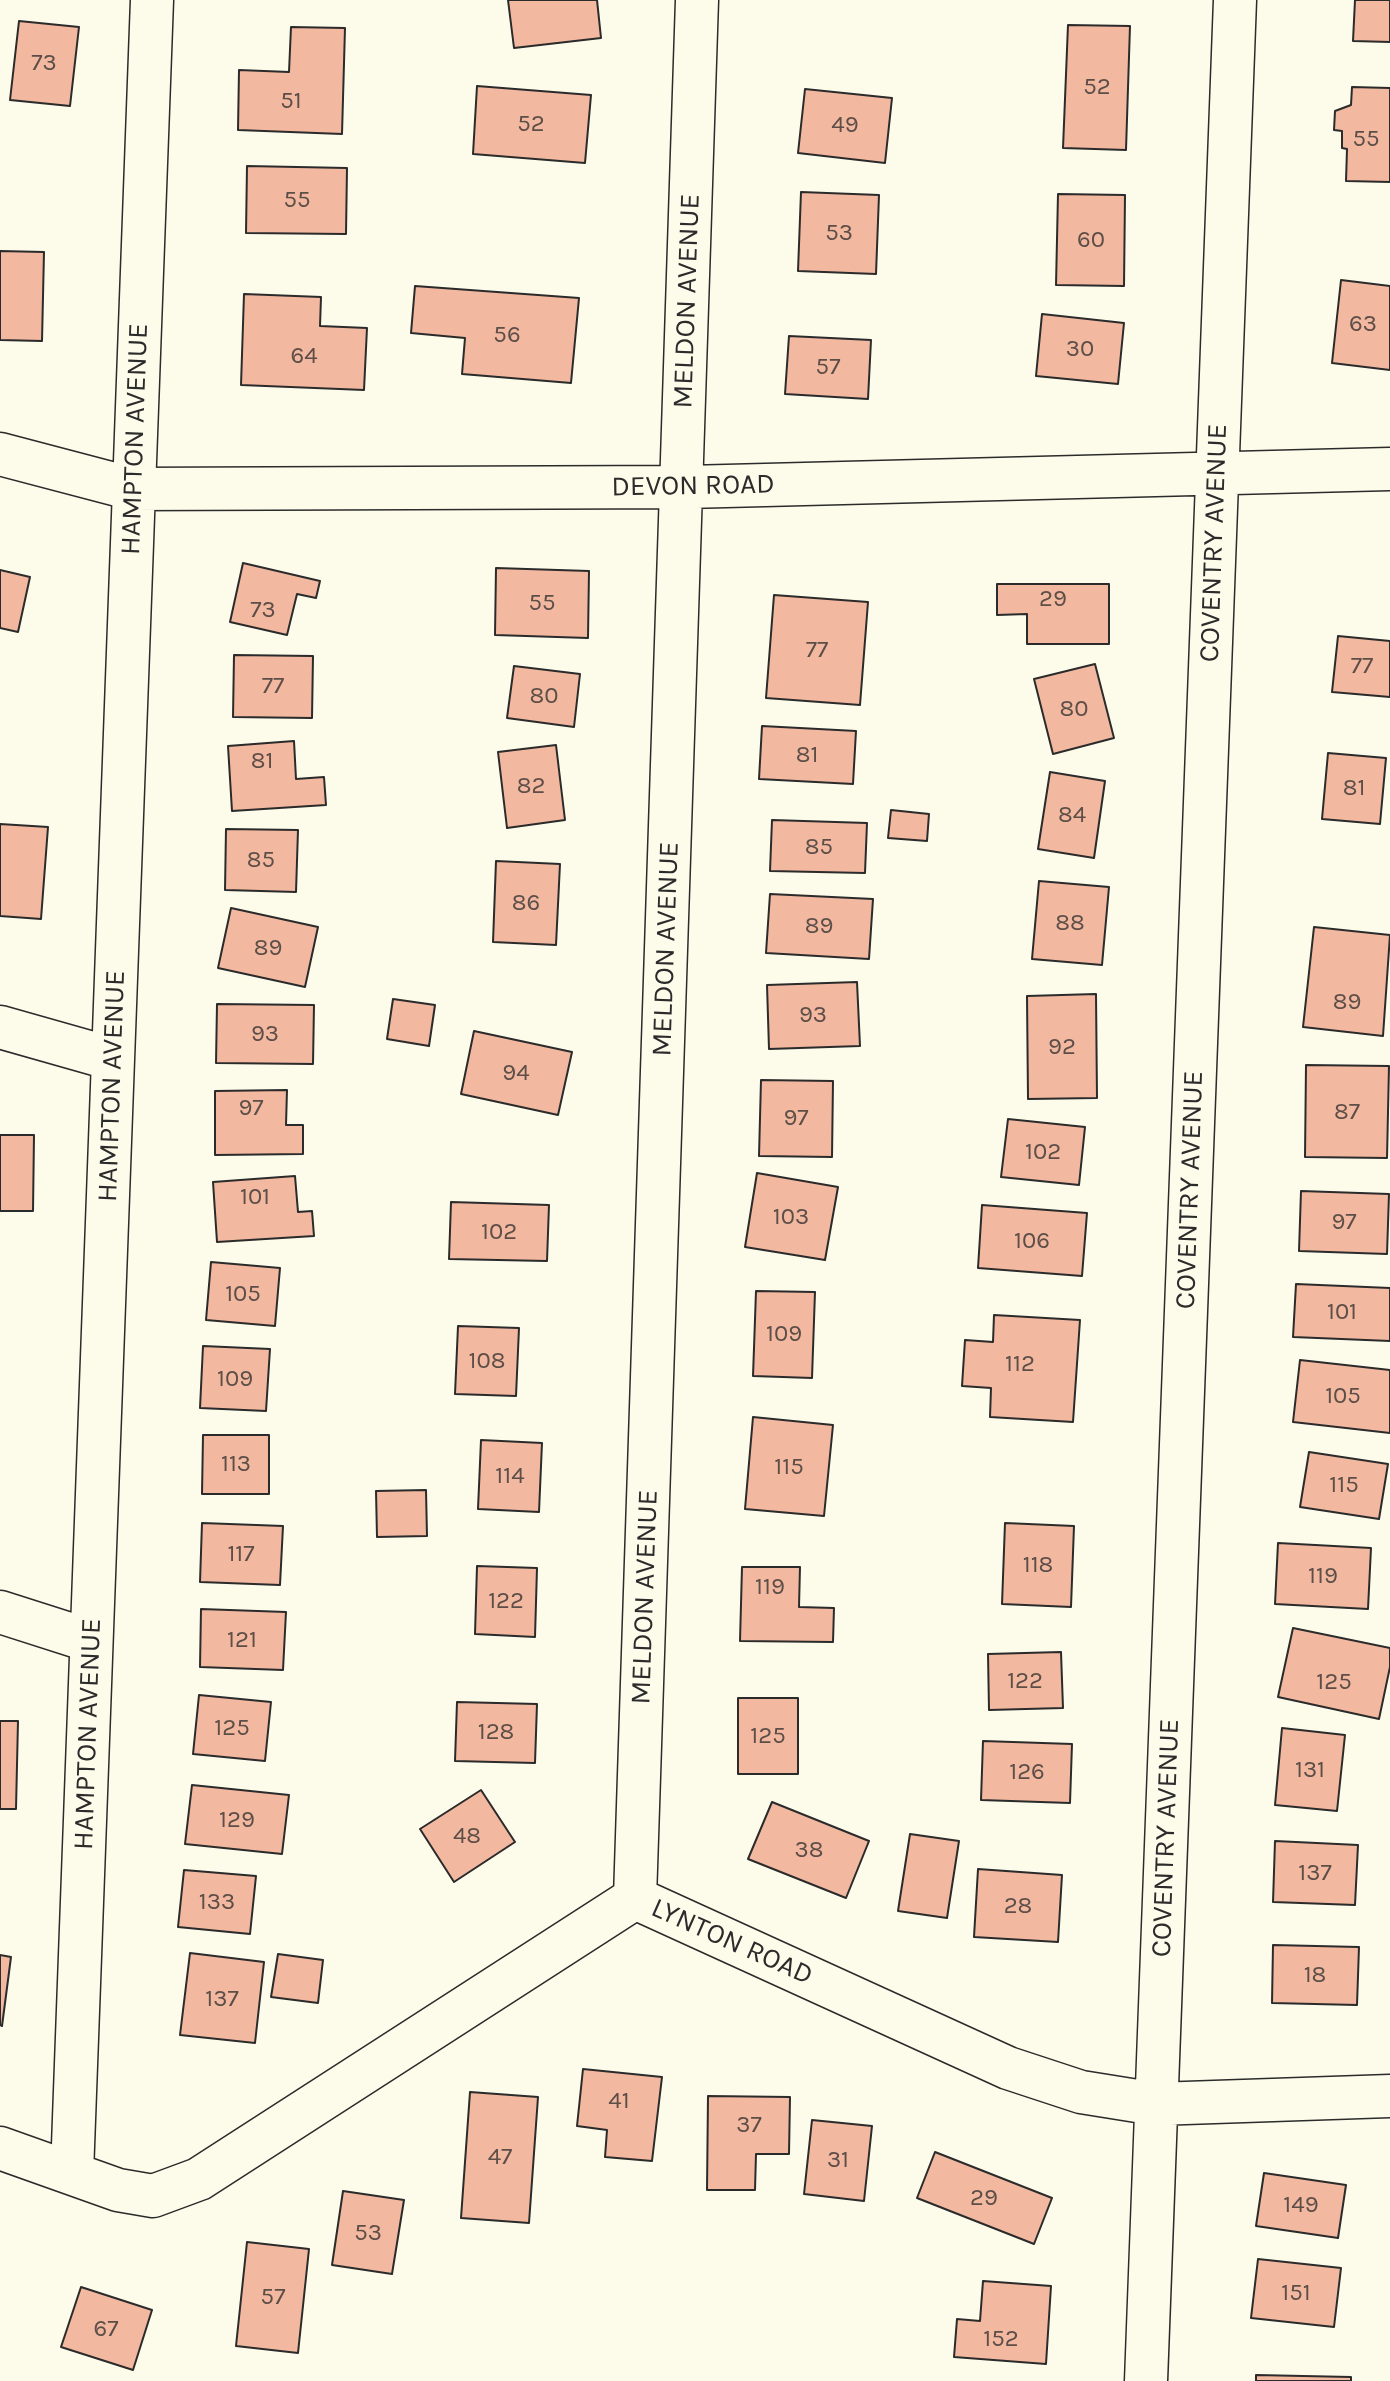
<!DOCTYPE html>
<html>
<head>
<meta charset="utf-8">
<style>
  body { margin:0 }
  canvas { display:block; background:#fdfbea }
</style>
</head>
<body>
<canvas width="1390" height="2381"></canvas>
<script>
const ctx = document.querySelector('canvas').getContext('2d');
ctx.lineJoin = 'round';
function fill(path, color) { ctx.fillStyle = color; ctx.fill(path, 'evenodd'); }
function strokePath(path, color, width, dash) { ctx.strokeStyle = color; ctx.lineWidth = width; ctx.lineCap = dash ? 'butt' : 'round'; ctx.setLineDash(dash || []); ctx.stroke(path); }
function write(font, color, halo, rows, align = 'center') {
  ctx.font = font + ' Karla,sans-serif'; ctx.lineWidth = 6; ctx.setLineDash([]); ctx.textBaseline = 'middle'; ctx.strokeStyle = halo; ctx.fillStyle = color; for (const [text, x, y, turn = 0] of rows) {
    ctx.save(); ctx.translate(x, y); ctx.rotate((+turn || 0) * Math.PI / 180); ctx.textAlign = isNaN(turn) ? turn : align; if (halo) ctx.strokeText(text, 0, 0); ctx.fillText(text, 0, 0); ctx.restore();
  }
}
const building = new Path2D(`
  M 508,0 L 597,0 L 601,38 L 514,48 Z
  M 1355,0 L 1390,0 L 1390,42 L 1353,41 Z
  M 19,21 L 79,27 L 70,106 L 10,100 Z
  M 1068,25 L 1130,26 L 1126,150 L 1063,148 Z
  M 291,27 L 345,28 L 342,134 L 238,130 L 239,70 L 289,72 Z
  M 477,86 L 591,95 L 585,163 L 473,154 Z
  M 1352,87 L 1390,88 L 1390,182 L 1346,181 L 1347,149 L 1342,148 L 1342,131 L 1334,130 L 1335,111 L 1351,105 Z
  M 805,89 L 892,98 L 885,163 L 798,153 Z
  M 247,166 L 347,168 L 346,234 L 246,233 Z
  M 801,192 L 879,195 L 876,274 L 798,271 Z
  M 1058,194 L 1125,195 L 1124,286 L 1056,285 Z
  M 0,251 L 44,252 L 42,341 L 0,340 Z
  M 1341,280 L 1390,286 L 1390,370 L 1332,363 Z
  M 415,286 L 579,298 L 571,383 L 462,374 L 465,338 L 411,333 Z
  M 244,294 L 321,297 L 320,326 L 367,328 L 364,390 L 241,385 Z
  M 1042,314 L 1124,323 L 1118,384 L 1036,376 Z
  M 789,336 L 871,340 L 868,399 L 785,394 Z
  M 243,563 L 320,581 L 316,598 L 297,594 L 287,635 L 230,622 Z
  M 496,568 L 589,571 L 588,638 L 495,635 Z
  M 0,570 L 30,577 L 18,632 L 0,628 Z
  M 997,584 L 1109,584 L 1109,644 L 1027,644 L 1027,614 L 997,615 Z
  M 774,595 L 868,602 L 860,705 L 766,698 Z
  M 1338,636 L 1390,641 L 1390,697 L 1332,692 Z
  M 234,655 L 313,656 L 312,718 L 233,717 Z
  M 1095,664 L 1114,738 L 1053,754 L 1034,679 Z
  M 514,666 L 580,674 L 574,727 L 507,718 Z
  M 762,726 L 856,731 L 853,784 L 759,779 Z
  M 294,741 L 296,779 L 324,777 L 326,805 L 232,811 L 228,746 Z
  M 556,745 L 565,820 L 507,828 L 498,752 Z
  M 1328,753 L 1386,758 L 1380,824 L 1322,819 Z
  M 1050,772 L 1105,781 L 1094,858 L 1038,849 Z
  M 891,810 L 929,814 L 927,841 L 888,838 Z
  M 772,820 L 867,823 L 865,873 L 770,871 Z
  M 0,824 L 48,827 L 41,919 L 0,916 Z
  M 226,829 L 298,830 L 296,892 L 225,890 Z
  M 496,861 L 560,864 L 556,945 L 493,942 Z
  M 1039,881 L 1109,887 L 1102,965 L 1032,959 Z
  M 770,894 L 873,899 L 869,959 L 766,953 Z
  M 231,908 L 318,927 L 305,987 L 218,968 Z
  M 1314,927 L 1390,935 L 1383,1036 L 1303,1027 Z
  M 857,982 L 860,1046 L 769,1049 L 767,985 Z
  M 1096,994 L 1097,1098 L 1028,1099 L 1027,996 Z
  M 393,999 L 435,1005 L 429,1046 L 387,1039 Z
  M 217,1004 L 314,1005 L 313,1064 L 216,1063 Z
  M 474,1031 L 572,1052 L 558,1115 L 461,1094 Z
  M 1306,1065 L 1389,1066 L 1387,1158 L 1305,1157 Z
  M 761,1080 L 833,1081 L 832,1157 L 759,1156 Z
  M 287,1090 L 286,1125 L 303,1125 L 303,1154 L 215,1155 L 215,1091 Z
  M 1008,1119 L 1085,1127 L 1079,1185 L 1001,1177 Z
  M 0,1135 L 34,1135 L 33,1211 L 0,1211 Z
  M 757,1173 L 838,1187 L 825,1260 L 745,1247 Z
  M 295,1176 L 298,1212 L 312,1211 L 314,1236 L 217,1242 L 213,1182 Z
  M 1301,1191 L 1389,1194 L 1387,1254 L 1299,1251 Z
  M 451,1202 L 549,1205 L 547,1261 L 449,1259 Z
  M 982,1205 L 1087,1213 L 1082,1276 L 978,1268 Z
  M 211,1262 L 280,1268 L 275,1326 L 206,1320 Z
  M 1296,1284 L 1390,1288 L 1390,1341 L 1293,1337 Z
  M 756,1291 L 815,1292 L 812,1378 L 753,1376 Z
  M 994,1315 L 1080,1320 L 1073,1422 L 990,1417 L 991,1388 L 962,1386 L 965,1340 L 993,1342 Z
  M 458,1326 L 519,1328 L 516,1396 L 455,1394 Z
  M 203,1346 L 270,1349 L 266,1411 L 200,1408 Z
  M 1300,1360 L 1390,1370 L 1390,1433 L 1293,1422 Z
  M 753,1417 L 833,1425 L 824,1516 L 745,1509 Z
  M 203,1435 L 269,1435 L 269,1494 L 202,1494 Z
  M 481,1440 L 542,1443 L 539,1512 L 478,1509 Z
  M 1309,1452 L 1388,1464 L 1379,1519 L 1300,1507 Z
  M 426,1490 L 427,1536 L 377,1537 L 376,1491 Z
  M 202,1523 L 283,1526 L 280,1585 L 200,1582 Z
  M 1005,1523 L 1074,1526 L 1071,1607 L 1002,1604 Z
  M 1278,1543 L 1371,1548 L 1368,1609 L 1275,1604 Z
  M 477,1566 L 537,1568 L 535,1637 L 475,1634 Z
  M 742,1567 L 800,1567 L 799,1607 L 834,1608 L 833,1642 L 740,1641 Z
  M 201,1609 L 286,1612 L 283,1670 L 200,1667 Z
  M 1293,1628 L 1390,1648 L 1390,1667 L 1379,1719 L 1278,1697 Z
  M 1061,1652 L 1063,1708 L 989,1710 L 988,1654 Z
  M 199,1695 L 271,1702 L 265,1761 L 193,1754 Z
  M 738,1698 L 798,1698 L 798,1774 L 738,1774 Z
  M 457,1702 L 537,1704 L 535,1763 L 455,1761 Z
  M 0,1721 L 18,1721 L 16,1809 L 0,1809 Z
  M 1282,1728 L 1345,1735 L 1337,1811 L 1275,1805 Z
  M 983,1741 L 1072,1744 L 1070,1803 L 981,1800 Z
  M 192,1785 L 289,1795 L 282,1854 L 185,1844 Z
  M 481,1790 L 515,1842 L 454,1882 L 420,1829 Z
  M 772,1802 L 869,1841 L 846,1898 L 748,1859 Z
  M 910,1834 L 959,1841 L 947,1918 L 898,1911 Z
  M 1275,1841 L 1358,1845 L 1355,1905 L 1273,1902 Z
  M 978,1869 L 1062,1875 L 1058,1942 L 974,1937 Z
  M 184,1870 L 256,1876 L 250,1934 L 178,1927 Z
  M 1273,1945 L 1359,1947 L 1357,2005 L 1272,2003 Z
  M 190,1953 L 264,1962 L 255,2043 L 180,2035 Z
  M 278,1954 L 323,1960 L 318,2003 L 271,1997 Z
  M 0,1955 L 11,1957 L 2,2026 L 0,2025 Z
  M 583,2069 L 662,2077 L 652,2161 L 605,2157 L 607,2130 L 577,2126 Z
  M 470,2092 L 538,2097 L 529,2223 L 461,2218 Z
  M 708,2096 L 790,2097 L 789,2154 L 756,2154 L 755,2190 L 707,2190 Z
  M 812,2120 L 872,2126 L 864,2201 L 804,2194 Z
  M 935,2152 L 1052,2198 L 1034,2244 L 917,2198 Z
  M 1264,2173 L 1346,2185 L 1338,2238 L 1256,2226 Z
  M 343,2191 L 404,2200 L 392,2274 L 332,2265 Z
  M 247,2242 L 309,2249 L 298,2353 L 236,2346 Z
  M 1258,2259 L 1341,2268 L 1334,2327 L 1251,2318 Z
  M 983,2281 L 1051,2286 L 1046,2364 L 954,2357 L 957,2319 L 980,2321 Z
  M 81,2287 L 152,2310 L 133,2370 L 61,2347 Z
  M 1256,2375 L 1351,2377 L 1351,2381 L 1256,2381 Z`);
const street = new Path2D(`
  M 0,454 L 133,489 L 687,487 L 1390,469
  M 0,1027 L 113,1059
  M 0,1612 L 91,1641
  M 635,1898 L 697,0
  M 635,1898 L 1008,2068 L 1081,2092 L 1156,2104 L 1390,2096
  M 0,2148 L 118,2190 L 153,2196 L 199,2179 L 635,1898
  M 72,2173 L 152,0
  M 1146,2381 L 1235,0`);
const numberNames = [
  ["73",44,63],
  ["52",1097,87],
  ["51",291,101],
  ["52",531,124],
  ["49",845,125],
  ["55",1366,139],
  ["55",297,200],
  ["53",839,233],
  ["60",1091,240],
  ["63",1363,324],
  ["56",507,335],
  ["30",1080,349],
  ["64",304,356],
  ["57",828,367],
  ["29",1053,599],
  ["55",542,603],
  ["73",263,610],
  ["77",817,650],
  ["77",1362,666],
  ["77",273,686],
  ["80",544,696],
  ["80",1074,709],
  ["81",807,755],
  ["81",262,761],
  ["82",531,786],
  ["81",1354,788],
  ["84",1072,815],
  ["85",819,847],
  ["85",261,860],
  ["86",526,903],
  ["88",1070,923],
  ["89",819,926],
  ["89",268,948],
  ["89",1347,1002],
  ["93",813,1015],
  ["93",265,1034],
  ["92",1062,1047],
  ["94",516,1073],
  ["97",251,1108],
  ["87",1347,1112],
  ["97",796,1118],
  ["102",1043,1152],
  ["101",255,1197],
  ["103",791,1217],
  ["97",1344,1222],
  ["102",499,1232],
  ["106",1032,1241],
  ["105",243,1294],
  ["101",1342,1312],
  ["109",784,1334],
  ["108",487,1361],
  ["112",1020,1364],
  ["109",235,1379],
  ["105",1343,1396],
  ["113",236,1464],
  ["115",789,1467],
  ["114",510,1476],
  ["115",1344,1485],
  ["117",241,1554],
  ["118",1038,1565],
  ["119",1323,1576],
  ["119",770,1587],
  ["122",506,1601],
  ["121",242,1640],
  ["122",1025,1681],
  ["125",1334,1682],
  ["125",232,1728],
  ["128",496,1732],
  ["125",768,1736],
  ["131",1310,1770],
  ["126",1027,1772],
  ["129",237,1820],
  ["48",467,1836],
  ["38",809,1850],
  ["137",1315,1873],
  ["133",217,1902],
  ["28",1018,1906],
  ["18",1315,1975],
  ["137",222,1999],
  ["41",619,2101],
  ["37",749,2125],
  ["47",500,2157],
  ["31",838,2160],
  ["29",984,2198],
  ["149",1301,2205],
  ["53",368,2233],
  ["151",1296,2293],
  ["57",273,2297],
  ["67",106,2329],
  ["152",1001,2339]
];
const streetNames = [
  ["MELDON AVENUE",687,301,-88],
  ["HAMPTON AVENUE",135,439,-88],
  ["DEVON ROAD",693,486,-1],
  ["COVENTRY AVENUE",1214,543,-88],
  ["MELDON AVENUE",666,949,-88],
  ["HAMPTON AVENUE",112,1086,-88],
  ["COVENTRY AVENUE",1190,1190,-88],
  ["MELDON AVENUE",645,1597,-88],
  ["HAMPTON AVENUE",88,1734,-88],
  ["COVENTRY AVENUE",1166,1838,-88],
  ["LYNTON ROAD",732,1942,24]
];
fill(building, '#f2b8a0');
strokePath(building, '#2b2b2b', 2);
strokePath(street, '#2b2b2b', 45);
strokePath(street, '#fdfbea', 42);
write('24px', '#5d4e48', null, numberNames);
write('28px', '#2b2b2b', '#fdfbea', streetNames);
</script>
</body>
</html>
